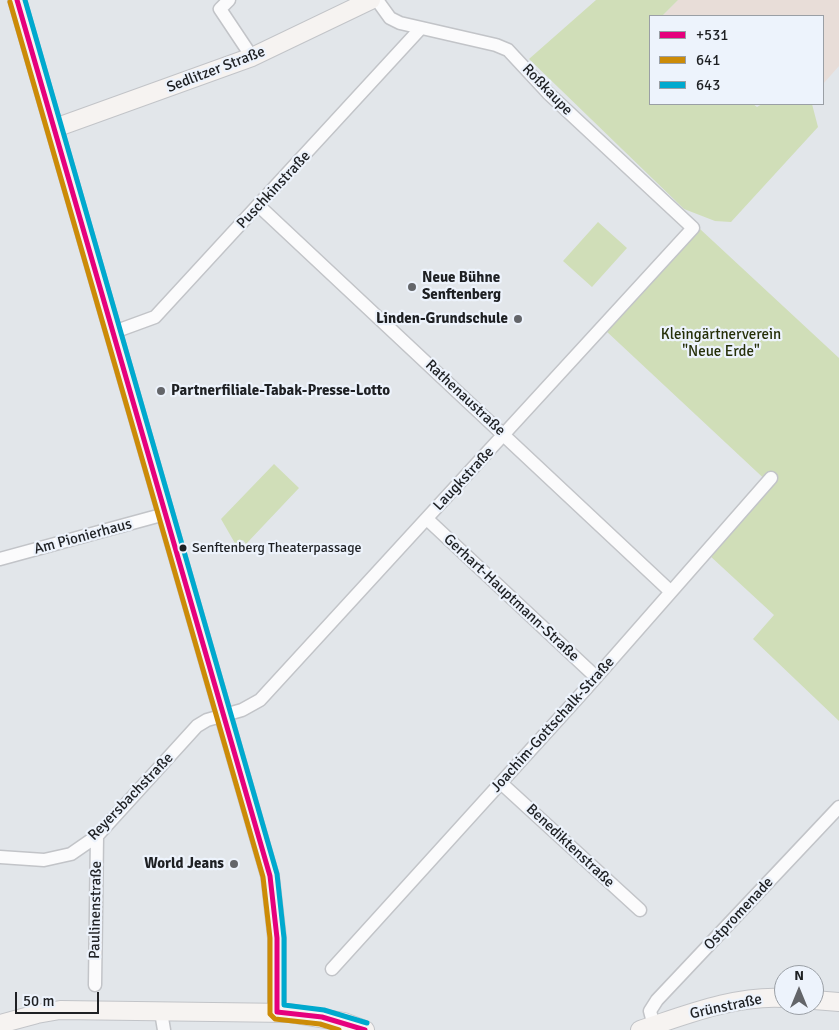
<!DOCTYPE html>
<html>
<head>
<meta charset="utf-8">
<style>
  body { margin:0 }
  #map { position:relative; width:839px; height:1030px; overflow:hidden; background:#e2e6ea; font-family:Signika,sans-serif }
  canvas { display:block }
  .legend { position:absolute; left:649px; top:15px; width:175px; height:90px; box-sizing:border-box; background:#edf3fc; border:1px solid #9a9fa5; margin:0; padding:6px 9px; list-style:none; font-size:15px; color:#1e2023 }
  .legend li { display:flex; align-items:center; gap:10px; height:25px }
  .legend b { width:25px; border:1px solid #9a9fa5 }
  .north { position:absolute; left:774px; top:965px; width:50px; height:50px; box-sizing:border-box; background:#edf3fc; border:1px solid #9a9fa5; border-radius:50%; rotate:0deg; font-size:14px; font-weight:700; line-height:20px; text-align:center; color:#1e2023 }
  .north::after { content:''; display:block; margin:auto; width:18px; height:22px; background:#636569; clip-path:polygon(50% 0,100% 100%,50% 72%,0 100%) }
  .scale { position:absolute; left:15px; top:992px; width:84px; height:22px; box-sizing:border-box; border:2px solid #1e2023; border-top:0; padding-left:6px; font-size:15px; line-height:18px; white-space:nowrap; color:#1e2023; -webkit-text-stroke:4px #edf3fc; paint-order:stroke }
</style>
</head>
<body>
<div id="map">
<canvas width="839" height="1030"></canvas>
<ul class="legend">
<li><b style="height:6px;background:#e5007d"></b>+531</li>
<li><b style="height:6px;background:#cc8b07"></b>641</li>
<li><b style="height:6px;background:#00a9ce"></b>643</li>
</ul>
<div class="north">N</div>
<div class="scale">50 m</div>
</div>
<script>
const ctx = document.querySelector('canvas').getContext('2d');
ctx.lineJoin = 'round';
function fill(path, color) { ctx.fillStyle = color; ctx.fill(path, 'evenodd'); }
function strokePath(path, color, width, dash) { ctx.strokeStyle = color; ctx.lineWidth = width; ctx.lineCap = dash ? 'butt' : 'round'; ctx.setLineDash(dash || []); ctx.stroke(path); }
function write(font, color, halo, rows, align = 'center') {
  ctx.font = font + ' Signika,sans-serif'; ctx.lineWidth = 4.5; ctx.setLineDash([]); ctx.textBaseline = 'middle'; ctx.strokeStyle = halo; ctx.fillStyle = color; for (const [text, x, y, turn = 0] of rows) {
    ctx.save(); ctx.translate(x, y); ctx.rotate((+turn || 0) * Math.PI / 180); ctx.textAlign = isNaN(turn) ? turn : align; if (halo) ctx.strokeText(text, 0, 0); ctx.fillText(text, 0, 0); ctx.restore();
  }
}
const industrial = new Path2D(`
  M 678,0 L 839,0 L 839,66 L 823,84 L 823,16 L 662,16 Z`);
const green = new Path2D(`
  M 596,0 L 678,0 L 662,16 L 650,16 L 650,104 L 753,104 L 757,107 L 762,104 L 812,104 L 818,127 L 731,222 L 715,221 L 684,209 L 529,59 Z
  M 598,222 L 627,248 L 592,287 L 563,261 Z
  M 700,229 L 839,358 L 839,721 L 753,639 L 774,615 L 709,555 L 772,486 L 605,330 Z
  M 274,464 L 299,488 L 246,544 L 243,540 L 236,545 L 221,519 Z`);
const street = new Path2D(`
  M 229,0 L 220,9 L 252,57
  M 259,206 L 670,591
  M 114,332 L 155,317 L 421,28
  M 427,519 L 596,677
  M 0,559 L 165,514
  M 501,783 L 640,910
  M 0,857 L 44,860 L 71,854 L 97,836 L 197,726 L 207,720 L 242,710 L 260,700 L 693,228 L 548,93 L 508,50 L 496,45 L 400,23 L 390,18 L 377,0
  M 332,969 L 584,691 L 771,478
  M 95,985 L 97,836
  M 161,1012 L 164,1030
  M 654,1026 L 650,1011 L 657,1000 L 839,807`);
const secondary = new Path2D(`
  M 17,0 L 270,876 L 277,938 L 277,1012
  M 55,128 L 252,57 L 371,0
  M 814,1000 L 839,1002
  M 0,1024 L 37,1014 L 60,1010 L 289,1013 L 344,1022 L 365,1030
  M 640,1030 C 686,1015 735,995 784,998`);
const bus1 = new Path2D(`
  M 17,0 L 270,876 L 277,938 L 277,1012
  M 277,1012 L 322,1017 L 365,1030`);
const bus2 = new Path2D(`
  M 10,2 L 263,877 L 270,938 L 270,1014 L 275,1019 L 320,1024 L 339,1030`);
const bus3 = new Path2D(`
  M 25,0 L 277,874 L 284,938 L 284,1005 L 324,1010 L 367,1023`);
const markers = [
  [412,287,5,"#636569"],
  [518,319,5,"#636569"],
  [161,391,5,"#636569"],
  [183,548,4.5,"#1e2023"],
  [234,864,5,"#636569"]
];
const busNames = [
  ["Senftenberg Theaterpassage",192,548]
];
const streetNames = [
  ["Sedlitzer Straße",216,70,-21],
  ["Roßkaupe",547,90,46],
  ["Puschkinstraße",274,190,-47],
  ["Rathenaustraße",465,398,43],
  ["Laugkstraße",464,479,-47],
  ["Am Pionierhaus",83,537,-15],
  ["Gerhart-Hauptmann-Straße",511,598,43],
  ["Joachim-Gottschalk-Straße",553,725,-48],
  ["Reyersbachstraße",131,797,-46],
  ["Benediktenstraße",570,846,43],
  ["Paulinenstraße",96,910,-89],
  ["Ostpromenade",739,914,-47],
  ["Grünstraße",726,1007,-12]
];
const poiNames = [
  ["Neue Bühne",422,278],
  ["Senftenberg",422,295],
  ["Linden-Grundschule",508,319,"right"],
  ["Partnerfiliale-Tabak-Presse-Lotto",171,391],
  ["World Jeans",224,864,"right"]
];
const parkNames = [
  ["Kleingärtnerverein",721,335],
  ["\"Neue Erde\"",721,352]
];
fill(industrial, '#e8ddd8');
fill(green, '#d0deb8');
strokePath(street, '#c2c4c8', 15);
strokePath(secondary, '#c2c4c8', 20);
strokePath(street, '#fbfbfc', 12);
strokePath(secondary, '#f6f3f1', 18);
strokePath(bus1, '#e5007d', 5);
strokePath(bus2, '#cc8b07', 5);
strokePath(bus3, '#00a9ce', 5);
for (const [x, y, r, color] of markers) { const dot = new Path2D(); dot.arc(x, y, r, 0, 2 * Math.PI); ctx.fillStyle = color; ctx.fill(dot); strokePath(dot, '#edf3fc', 2); }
write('14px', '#1e2023', '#edf3fc', busNames, 'left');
write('15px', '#1e2023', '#edf3fc', streetNames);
write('bold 15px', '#1e2023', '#edf3fc', poiNames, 'left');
write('15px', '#252f08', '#edf3fc', parkNames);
</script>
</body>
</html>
